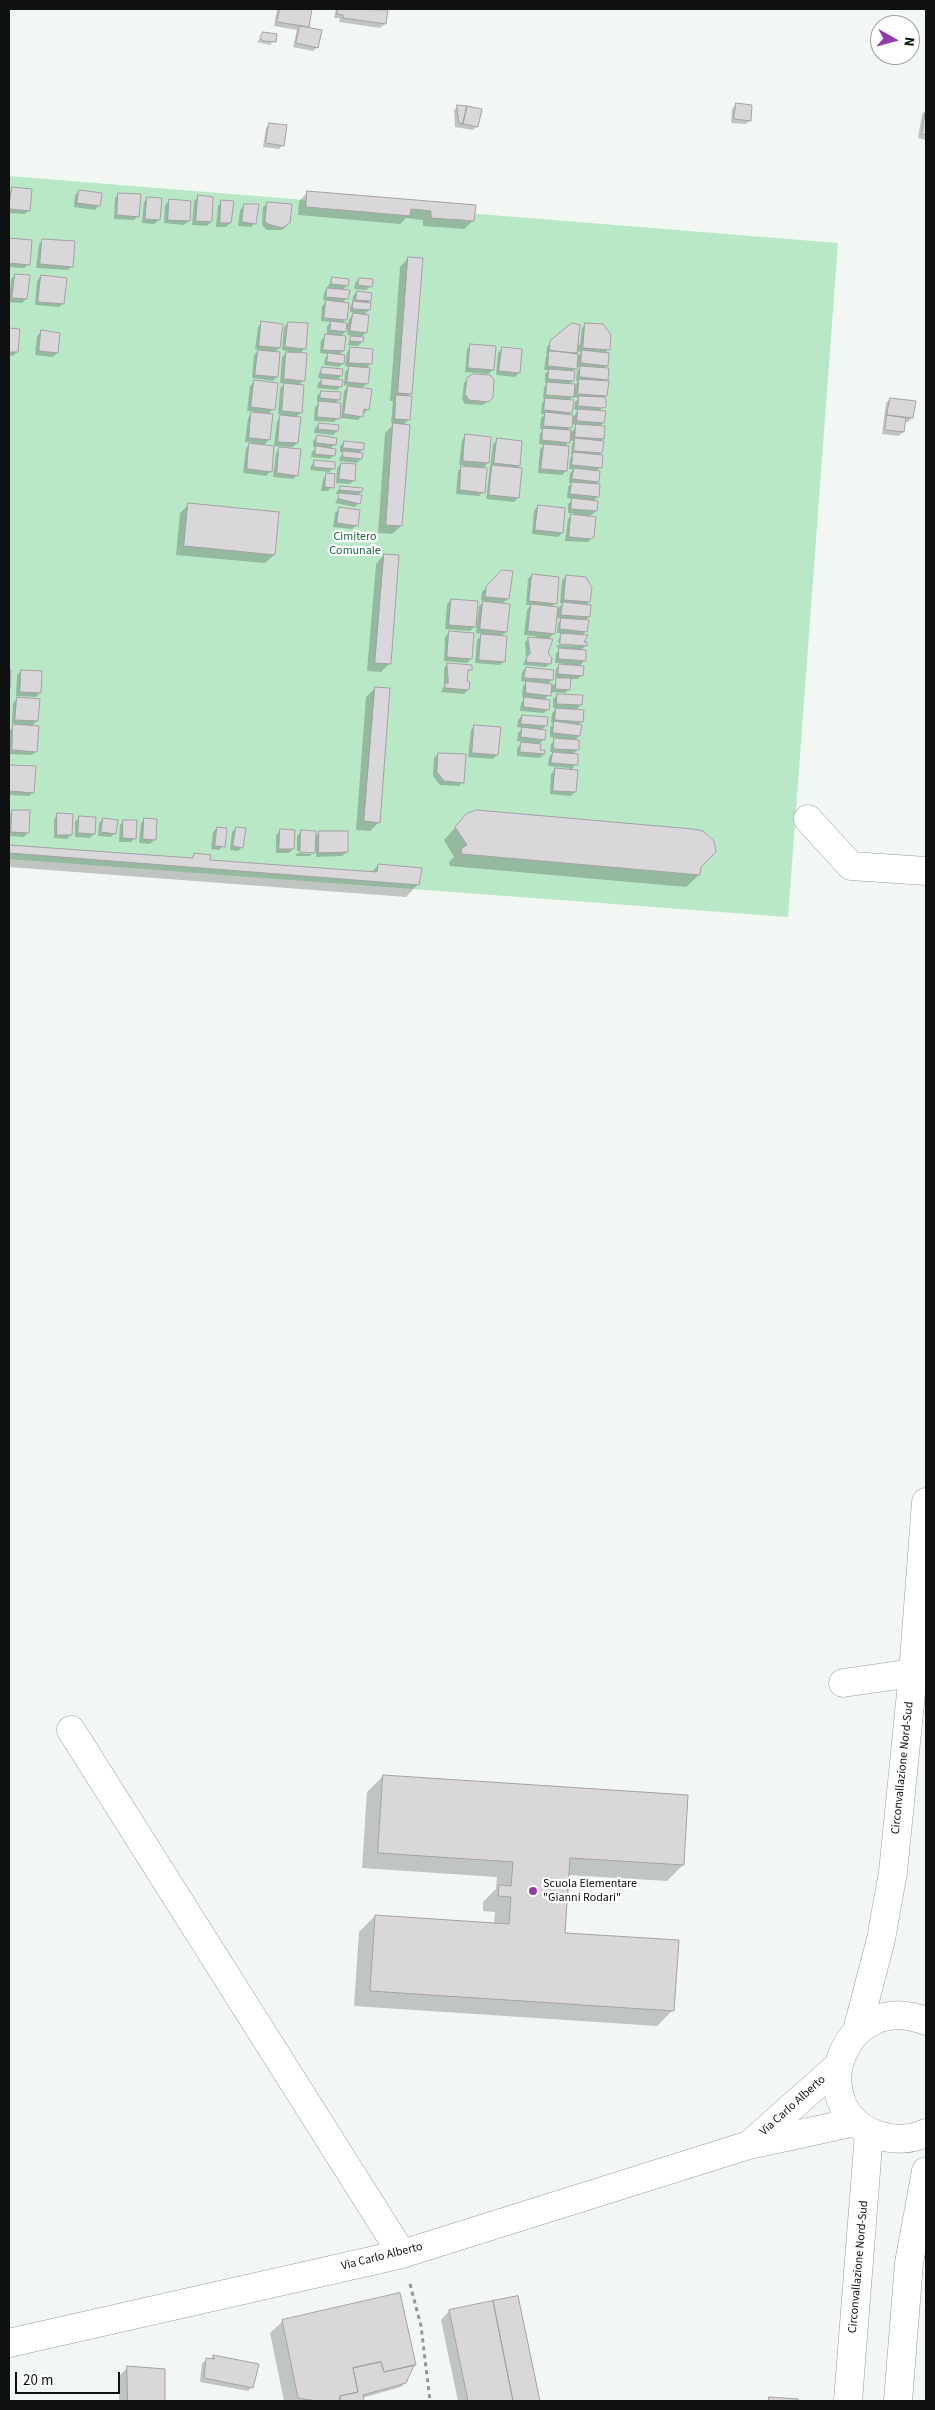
<!DOCTYPE html>
<html>
<head>
<meta charset="utf-8">
<style>
  body { margin:0 }
  #map { position:relative; width:935px; height:2410px; overflow:hidden; background:#f2f7f3; font-family:"Source Sans 3",sans-serif }
  canvas { display:block }
  .frame { position:absolute; inset:0; border:10px solid #0f1110; pointer-events:none }
  .north { position:absolute; left:870px; top:15px; width:50px; height:50px; box-sizing:border-box; background:#fff; border:1px solid #9fa09f; border-radius:50%; rotate:97deg; font-size:14px; font-weight:700; line-height:20px; text-align:center; color:#0f1110 }
  .north::after { content:''; display:block; margin:auto; width:18px; height:22px; background:#933ca9; clip-path:polygon(50% 0,100% 100%,50% 72%,0 100%) }
  .scale { position:absolute; left:15px; top:2372px; width:105px; height:22px; box-sizing:border-box; border:2px solid #0f1110; border-top:0; padding-left:6px; font-size:15px; line-height:18px; white-space:nowrap; color:#0f1110; -webkit-text-stroke:4px #fff; paint-order:stroke }
</style>
</head>
<body>
<div id="map">
<canvas width="935" height="2410"></canvas>
<div class="frame"></div>
<div class="north">N</div>
<div class="scale">20 m</div>
</div>
<script>
const ctx = document.querySelector('canvas').getContext('2d');
ctx.lineJoin = 'round';
function fill(path, color) { ctx.fillStyle = color; ctx.fill(path, 'evenodd'); }
function strokePath(path, color, width, dash) { ctx.strokeStyle = color; ctx.lineWidth = width; ctx.lineCap = dash ? 'butt' : 'round'; ctx.setLineDash(dash || []); ctx.stroke(path); }
function write(font, color, halo, rows, align = 'center') {
  ctx.font = font + ' "Source Sans 3",sans-serif'; ctx.lineWidth = 4.5; ctx.setLineDash([]); ctx.textBaseline = 'middle'; ctx.strokeStyle = halo; ctx.fillStyle = color; for (const [text, x, y, turn = 0] of rows) {
    ctx.save(); ctx.translate(x, y); ctx.rotate((+turn || 0) * Math.PI / 180); ctx.textAlign = isNaN(turn) ? turn : align; if (halo) ctx.strokeText(text, 0, 0); ctx.fillText(text, 0, 0); ctx.restore();
  }
}
const green = new Path2D(`
  M 9,176 L 838,243 L 788,917 L 9,859 Z`);
const shadow = new Path2D(`
  M 277,9 L 310,9 L 307,28 L 317,47 L 313,51 L 293,47 L 297,30 L 274,26 Z
  M 336,9 L 387,11 L 385,24 L 380,28 L 339,22 L 340,18 L 334,18 Z
  M 264,33 L 274,41 L 270,45 L 257,42 Z
  M 736,104 L 750,120 L 746,124 L 731,123 L 732,109 Z
  M 458,106 L 477,126 L 473,130 L 455,127 L 454,110 Z
  M 926,110 L 926,140 L 918,138 L 922,114 Z
  M 270,124 L 283,145 L 279,149 L 263,147 L 266,128 Z
  M 12,188 L 29,210 L 25,214 L 9,213 L 9,192 Z
  M 80,191 L 99,205 L 95,210 L 74,207 L 75,195 Z
  M 308,192 L 474,206 L 473,221 L 464,229 L 423,226 L 423,220 L 406,218 L 400,224 L 298,215 L 299,201 Z
  M 119,194 L 138,216 L 134,220 L 114,219 L 115,198 Z
  M 198,197 L 211,222 L 207,226 L 192,225 L 194,201 Z
  M 148,198 L 161,199 L 159,220 L 154,224 L 142,223 L 144,202 Z
  M 169,201 L 190,202 L 189,221 L 184,225 L 164,223 L 165,205 Z
  M 222,202 L 230,223 L 226,227 L 216,227 L 218,206 Z
  M 268,203 L 289,223 L 282,230 L 267,230 L 262,225 L 263,207 Z
  M 244,206 L 255,223 L 251,227 L 238,226 L 240,210 Z
  M 9,239 L 30,241 L 29,264 L 24,268 L 9,267 Z
  M 43,240 L 72,266 L 68,270 L 36,268 L 39,244 Z
  M 408,258 L 411,393 L 407,397 L 409,419 L 402,426 L 401,526 L 392,534 L 378,533 L 385,433 L 395,423 L 391,423 L 393,401 L 390,401 L 400,267 Z
  M 15,275 L 26,299 L 22,303 L 9,302 L 11,279 Z
  M 41,276 L 63,303 L 59,307 L 35,305 L 37,281 Z
  M 332,279 L 347,285 L 342,291 L 347,298 L 342,303 L 346,319 L 342,323 L 348,324 L 349,319 L 355,313 L 350,312 L 350,307 L 352,304 L 353,296 L 357,292 L 370,300 L 366,304 L 369,310 L 363,316 L 366,332 L 361,338 L 362,342 L 358,346 L 347,345 L 353,336 L 347,335 L 348,329 L 340,337 L 343,351 L 339,355 L 343,363 L 339,367 L 324,365 L 325,358 L 329,354 L 320,353 L 321,340 L 327,336 L 327,326 L 331,322 L 321,321 L 322,306 L 327,301 L 323,300 L 324,293 Z
  M 359,279 L 371,286 L 366,290 L 354,289 L 355,283 Z
  M 262,323 L 279,348 L 274,353 L 277,377 L 273,381 L 252,378 L 254,355 L 260,350 L 255,349 L 258,327 Z
  M 288,323 L 305,348 L 299,354 L 304,380 L 298,386 L 301,412 L 295,418 L 297,443 L 293,447 L 274,446 L 277,421 L 283,415 L 278,414 L 280,389 L 285,383 L 280,383 L 282,357 L 288,351 L 282,350 L 284,327 Z
  M 586,324 L 608,349 L 604,354 L 607,365 L 603,369 L 607,379 L 603,382 L 606,396 L 603,399 L 604,406 L 598,412 L 603,423 L 599,427 L 603,438 L 600,442 L 601,452 L 597,456 L 600,467 L 596,472 L 598,482 L 594,485 L 597,497 L 593,502 L 596,511 L 589,517 L 592,538 L 588,542 L 565,541 L 568,519 L 574,513 L 568,513 L 568,504 L 573,499 L 567,498 L 568,487 L 572,483 L 569,483 L 570,473 L 574,469 L 569,469 L 570,458 L 573,455 L 571,455 L 572,444 L 574,441 L 569,440 L 565,447 L 566,471 L 562,475 L 538,473 L 540,449 L 545,445 L 539,444 L 540,433 L 543,430 L 540,429 L 541,418 L 545,414 L 541,414 L 542,403 L 546,399 L 543,399 L 544,387 L 548,383 L 545,383 L 545,374 L 549,370 L 544,370 L 546,356 L 548,354 L 546,354 L 547,347 L 551,342 L 580,345 L 582,328 ZM 577,351 L 582,352 L 577,357 ZM 576,367 L 581,367 L 577,371 L 576,381 L 578,381 L 575,386 L 569,385 L 573,381 L 572,372 ZM 574,395 L 574,397 L 579,398 L 575,402 L 574,410 L 578,410 L 574,416 L 568,416 L 571,412 L 568,401 ZM 571,424 L 577,425 L 573,431 L 567,431 Z
  M 9,329 L 19,330 L 17,352 L 13,356 L 9,355 Z
  M 41,332 L 57,353 L 53,357 L 35,355 L 37,336 Z
  M 471,345 L 493,370 L 488,374 L 465,372 L 467,349 Z
  M 351,348 L 370,364 L 366,369 L 367,383 L 361,389 L 368,409 L 358,420 L 341,418 L 344,391 L 349,386 L 344,385 L 345,372 L 350,367 L 345,366 L 347,352 Z
  M 502,349 L 519,373 L 515,377 L 496,375 L 498,353 Z
  M 323,369 L 341,376 L 336,381 L 341,386 L 337,390 L 317,388 L 318,383 L 323,379 L 318,378 L 319,373 Z
  M 468,379 L 492,397 L 483,405 L 465,404 L 462,399 L 464,383 Z
  M 254,382 L 273,409 L 267,415 L 269,439 L 263,446 L 270,472 L 266,476 L 243,473 L 246,448 L 252,442 L 245,442 L 248,418 L 254,411 L 247,411 L 250,386 Z
  M 321,392 L 339,399 L 335,404 L 338,418 L 334,422 L 314,421 L 315,407 L 320,402 L 317,402 L 317,396 Z
  M 890,399 L 912,418 L 908,422 L 905,422 L 903,432 L 899,436 L 882,434 L 886,403 Z
  M 319,424 L 337,431 L 333,435 L 314,433 L 315,428 Z
  M 466,436 L 488,463 L 482,469 L 483,492 L 479,496 L 456,494 L 458,471 L 464,465 L 459,465 L 462,440 Z
  M 317,437 L 335,444 L 330,449 L 334,455 L 330,459 L 311,457 L 312,452 L 317,447 L 313,447 L 313,441 Z
  M 497,440 L 519,465 L 516,469 L 518,498 L 514,502 L 486,499 L 493,444 Z
  M 344,442 L 362,450 L 358,454 L 361,459 L 357,463 L 339,461 L 340,457 L 344,452 L 340,452 L 340,446 Z
  M 280,449 L 297,475 L 293,479 L 273,477 L 276,453 Z
  M 315,461 L 333,468 L 327,475 L 332,487 L 328,491 L 321,491 L 323,479 L 329,472 L 310,470 L 311,466 Z
  M 341,464 L 354,480 L 350,484 L 336,483 L 337,468 Z
  M 341,487 L 361,492 L 357,496 L 359,503 L 355,507 L 335,503 L 340,494 L 336,494 L 337,491 Z
  M 189,504 L 274,555 L 265,563 L 176,555 L 180,513 Z
  M 539,506 L 562,533 L 558,537 L 532,534 L 534,510 Z
  M 339,509 L 357,525 L 352,529 L 333,527 L 335,513 Z
  M 384,555 L 390,663 L 381,672 L 367,671 L 376,564 Z
  M 502,572 L 508,598 L 502,604 L 506,632 L 500,637 L 504,661 L 500,665 L 475,663 L 477,640 L 483,634 L 476,633 L 477,624 L 470,631 L 445,629 L 447,604 L 451,600 L 477,623 L 479,606 L 485,601 L 481,600 L 482,592 Z
  M 532,575 L 555,603 L 551,608 L 558,608 L 563,604 L 560,603 L 562,580 L 567,576 L 589,602 L 585,606 L 589,617 L 584,621 L 586,631 L 581,636 L 582,643 L 586,645 L 580,651 L 585,651 L 584,661 L 579,667 L 582,675 L 578,679 L 570,679 L 569,689 L 565,693 L 550,692 L 544,701 L 548,709 L 544,713 L 520,711 L 521,703 L 526,697 L 522,697 L 523,686 L 527,682 L 521,681 L 522,672 L 526,668 L 552,680 L 547,684 L 554,685 L 558,678 L 555,677 L 556,669 L 562,663 L 555,663 L 556,653 L 562,648 L 556,647 L 557,645 L 582,646 L 582,644 L 557,642 L 563,633 L 557,633 L 558,623 L 562,619 L 556,618 L 554,633 L 548,640 L 547,654 L 550,663 L 546,667 L 523,665 L 526,658 L 525,642 L 529,638 L 535,638 L 536,636 L 524,635 L 527,610 L 531,605 L 526,605 L 528,579 Z
  M 449,633 L 471,659 L 467,663 L 444,661 L 445,637 Z
  M 448,664 L 470,670 L 466,674 L 468,690 L 464,694 L 441,692 L 444,686 L 444,668 Z
  M 21,671 L 40,693 L 36,697 L 16,696 L 17,675 Z
  M 375,688 L 379,822 L 370,831 L 356,830 L 366,697 Z
  M 557,695 L 581,705 L 575,711 L 582,721 L 577,726 L 579,736 L 574,741 L 578,749 L 572,755 L 576,764 L 570,771 L 575,792 L 571,796 L 550,794 L 551,774 L 555,770 L 569,771 L 569,768 L 548,766 L 549,757 L 554,752 L 550,752 L 551,744 L 557,738 L 550,737 L 550,727 L 554,724 L 551,723 L 552,713 L 557,708 L 553,708 L 553,699 Z
  M 17,699 L 37,721 L 31,727 L 36,751 L 32,755 L 9,754 L 10,730 L 16,724 L 12,723 L 13,703 Z
  M 522,716 L 546,725 L 541,731 L 544,739 L 539,744 L 538,751 L 544,754 L 540,758 L 517,756 L 517,748 L 523,742 L 517,741 L 518,733 L 523,728 L 517,727 L 518,720 Z
  M 475,726 L 497,755 L 493,759 L 468,757 L 471,730 Z
  M 438,754 L 463,782 L 459,786 L 440,785 L 433,776 L 434,758 Z
  M 10,766 L 33,792 L 29,796 L 9,795 Z
  M 13,811 L 28,832 L 24,837 L 9,836 L 9,815 Z
  M 58,815 L 71,835 L 67,839 L 54,838 L 54,819 Z
  M 467,815 L 700,867 L 699,875 L 686,887 L 450,866 L 449,862 L 454,857 L 444,840 Z
  M 79,818 L 94,834 L 90,838 L 75,837 L 75,822 Z
  M 103,819 L 115,833 L 111,837 L 98,836 L 99,823 Z
  M 145,819 L 156,820 L 154,840 L 150,844 L 139,843 L 141,823 Z
  M 124,821 L 135,838 L 131,842 L 119,842 L 120,825 Z
  M 217,828 L 223,846 L 219,850 L 211,849 L 213,832 Z
  M 236,828 L 242,847 L 238,851 L 230,850 L 232,832 Z
  M 280,831 L 293,849 L 289,853 L 276,853 L 276,835 Z
  M 301,831 L 314,838 L 320,832 L 347,852 L 342,856 L 316,857 L 316,850 L 310,856 L 296,856 L 297,853 L 312,854 L 312,851 L 297,851 L 297,836 Z
  M 9,846 L 190,859 L 195,855 L 209,861 L 371,873 L 378,865 L 418,884 L 406,897 L 9,867 Z
  M 383,1776 L 683,1865 L 667,1881 L 568,1875 L 564,1934 L 673,2010 L 657,2026 L 354,2006 L 359,1932 L 375,1916 L 494,1924 L 495,1912 L 483,1911 L 483,1902 L 496,1889 L 497,1877 L 362,1868 L 367,1792 Z
  M 517,2297 L 538,2401 L 458,2401 L 441,2320 L 449,2311 Z
  M 283,2321 L 411,2368 L 405,2382 L 401,2387 L 362,2398 L 362,2401 L 284,2401 L 270,2333 Z
  M 214,2356 L 252,2387 L 248,2391 L 200,2382 L 202,2363 Z
  M 128,2367 L 164,2370 L 164,2401 L 119,2401 L 119,2376 Z`);
const building = new Path2D(`
  M 280,9 L 312,9 L 309,27 L 277,22 Z
  M 338,9 L 388,10 L 386,24 L 343,18 L 343,15 L 337,14 Z
  M 300,26 L 322,30 L 318,48 L 296,43 Z
  M 263,32 L 277,34 L 276,42 L 263,41 L 260,38 Z
  M 736,103 L 752,105 L 751,121 L 734,119 Z
  M 457,105 L 467,106 L 463,124 L 459,123 Z
  M 467,106 L 482,109 L 478,127 L 463,124 Z
  M 926,108 L 926,135 L 922,134 Z
  M 269,123 L 287,125 L 284,146 L 266,143 Z
  M 12,187 L 32,189 L 30,211 L 9,209 Z
  M 79,190 L 102,193 L 100,206 L 77,203 Z
  M 307,191 L 476,205 L 474,221 L 431,218 L 431,211 L 411,209 L 410,216 L 306,207 Z
  M 118,193 L 141,194 L 139,217 L 117,215 Z
  M 198,195 L 213,197 L 212,222 L 196,221 Z
  M 147,197 L 162,198 L 160,220 L 145,219 Z
  M 169,199 L 191,201 L 190,221 L 168,220 Z
  M 221,200 L 234,201 L 231,223 L 220,223 Z
  M 267,202 L 292,204 L 290,223 L 282,228 L 268,224 L 265,221 Z
  M 244,204 L 259,204 L 256,224 L 242,222 Z
  M 9,238 L 32,240 L 30,265 L 9,263 Z
  M 42,239 L 75,241 L 73,267 L 40,264 Z
  M 408,257 L 423,258 L 412,394 L 398,393 Z
  M 15,274 L 30,275 L 27,299 L 12,298 Z
  M 41,275 L 67,278 L 64,304 L 38,302 Z
  M 332,277 L 349,279 L 348,286 L 331,284 Z
  M 359,278 L 373,279 L 372,287 L 358,285 Z
  M 327,288 L 350,290 L 348,299 L 326,297 Z
  M 357,291 L 372,293 L 371,301 L 356,300 Z
  M 326,300 L 349,303 L 347,320 L 324,318 Z
  M 353,301 L 371,303 L 370,310 L 353,309 Z
  M 353,313 L 369,315 L 367,333 L 350,331 Z
  M 261,321 L 283,324 L 280,348 L 259,346 Z
  M 331,321 L 347,323 L 346,332 L 330,330 Z
  M 288,322 L 308,323 L 306,349 L 285,347 Z
  M 572,323 L 580,325 L 577,354 L 549,350 L 550,341 Z
  M 585,323 L 603,324 L 611,335 L 610,350 L 583,348 Z
  M 9,328 L 20,329 L 18,352 L 9,352 Z
  M 41,330 L 60,333 L 58,353 L 39,351 Z
  M 325,334 L 346,336 L 344,351 L 323,350 Z
  M 351,336 L 364,337 L 363,342 L 350,341 Z
  M 470,344 L 496,346 L 494,370 L 468,368 Z
  M 350,347 L 373,349 L 372,364 L 349,363 Z
  M 502,347 L 522,349 L 520,373 L 499,371 Z
  M 258,350 L 280,352 L 278,377 L 255,375 Z
  M 582,350 L 609,353 L 608,366 L 581,363 Z
  M 549,351 L 578,353 L 577,369 L 548,366 Z
  M 286,352 L 307,353 L 305,381 L 284,379 Z
  M 328,353 L 345,355 L 344,364 L 327,362 Z
  M 349,366 L 370,368 L 368,384 L 347,382 Z
  M 580,366 L 609,368 L 608,380 L 580,377 Z
  M 322,367 L 343,369 L 342,376 L 321,374 Z
  M 549,369 L 575,371 L 574,381 L 548,379 Z
  M 473,374 L 490,375 L 494,380 L 493,398 L 488,402 L 469,400 L 465,394 L 467,378 Z
  M 322,378 L 343,380 L 342,387 L 321,385 Z
  M 579,379 L 609,381 L 607,396 L 578,394 Z
  M 254,380 L 278,383 L 275,410 L 251,407 Z
  M 547,382 L 575,384 L 574,397 L 546,395 Z
  M 284,383 L 304,385 L 302,413 L 282,411 Z
  M 348,386 L 372,389 L 369,410 L 364,409 L 363,417 L 344,414 Z
  M 321,391 L 341,392 L 340,400 L 320,398 Z
  M 396,395 L 412,396 L 410,420 L 395,419 Z
  M 579,396 L 604,397 L 606,400 L 606,407 L 602,408 L 578,406 Z
  M 545,398 L 574,400 L 572,413 L 544,410 Z
  M 890,398 L 916,401 L 913,418 L 887,415 Z
  M 319,401 L 341,403 L 340,419 L 317,417 Z
  M 578,409 L 606,411 L 604,423 L 577,421 Z
  M 251,412 L 273,414 L 270,440 L 249,438 Z
  M 545,412 L 573,415 L 572,428 L 544,426 Z
  M 280,415 L 301,417 L 298,443 L 278,442 Z
  M 887,415 L 906,418 L 904,432 L 885,430 Z
  M 319,423 L 339,425 L 338,431 L 318,429 Z
  M 393,423 L 410,425 L 402,526 L 386,525 Z
  M 576,424 L 605,426 L 604,439 L 575,437 Z
  M 543,428 L 571,430 L 570,443 L 542,440 Z
  M 465,434 L 491,437 L 489,463 L 463,461 Z
  M 317,435 L 337,438 L 336,445 L 316,443 Z
  M 497,438 L 522,441 L 520,466 L 494,463 Z
  M 575,438 L 604,441 L 602,453 L 574,451 Z
  M 344,441 L 364,443 L 364,450 L 343,448 Z
  M 249,443 L 274,446 L 272,472 L 247,469 Z
  M 544,444 L 569,446 L 567,471 L 541,469 Z
  M 316,446 L 336,449 L 335,456 L 315,454 Z
  M 279,447 L 301,449 L 298,476 L 277,473 Z
  M 343,451 L 363,453 L 362,459 L 343,457 Z
  M 573,452 L 603,455 L 602,468 L 572,465 Z
  M 314,460 L 335,462 L 335,469 L 314,467 Z
  M 341,463 L 356,464 L 355,481 L 339,479 Z
  M 492,465 L 522,468 L 519,498 L 489,495 Z
  M 461,466 L 487,468 L 485,493 L 460,490 Z
  M 574,468 L 600,471 L 599,482 L 572,479 Z
  M 326,473 L 335,474 L 334,488 L 325,487 Z
  M 572,482 L 600,484 L 599,497 L 570,494 Z
  M 340,486 L 363,488 L 362,492 L 340,490 Z
  M 339,493 L 362,495 L 360,504 L 339,499 Z
  M 572,498 L 598,501 L 597,511 L 571,509 Z
  M 188,503 L 279,512 L 275,555 L 184,546 Z
  M 538,505 L 565,508 L 563,533 L 535,530 Z
  M 339,507 L 360,510 L 358,526 L 337,523 Z
  M 571,514 L 596,517 L 594,537 L 591,539 L 569,537 Z
  M 384,554 L 399,555 L 391,664 L 375,663 Z
  M 502,570 L 513,571 L 509,599 L 485,597 L 486,587 Z
  M 532,574 L 559,577 L 557,604 L 529,601 Z
  M 566,575 L 586,577 L 592,588 L 590,602 L 564,600 Z
  M 451,599 L 478,601 L 476,627 L 449,625 Z
  M 483,601 L 510,604 L 507,632 L 480,629 Z
  M 563,602 L 591,605 L 590,617 L 561,615 Z
  M 531,604 L 558,607 L 555,634 L 528,631 Z
  M 561,618 L 589,620 L 587,632 L 560,629 Z
  M 449,631 L 474,633 L 472,659 L 447,657 Z
  M 561,633 L 588,635 L 584,642 L 587,642 L 587,646 L 560,644 Z
  M 481,634 L 507,636 L 505,662 L 479,660 Z
  M 528,637 L 553,639 L 548,653 L 552,658 L 551,664 L 526,662 L 527,656 L 530,654 Z
  M 559,648 L 586,650 L 586,661 L 559,659 Z
  M 447,663 L 472,665 L 472,670 L 468,670 L 467,681 L 470,682 L 469,690 L 445,688 L 445,683 L 448,683 Z
  M 559,664 L 584,666 L 583,676 L 558,674 Z
  M 526,667 L 554,670 L 553,680 L 524,678 Z
  M 9,669 L 11,670 L 10,689 L 9,689 Z
  M 21,670 L 42,671 L 41,693 L 20,692 Z
  M 556,678 L 571,678 L 570,690 L 556,689 Z
  M 526,681 L 552,684 L 551,696 L 526,693 Z
  M 375,687 L 390,688 L 380,823 L 364,821 Z
  M 557,694 L 583,695 L 582,705 L 557,704 Z
  M 17,697 L 40,699 L 38,721 L 15,720 Z
  M 524,697 L 550,700 L 549,710 L 524,707 Z
  M 556,708 L 584,710 L 583,722 L 555,720 Z
  M 522,715 L 548,717 L 547,726 L 521,724 Z
  M 554,721 L 582,725 L 580,736 L 553,733 Z
  M 13,724 L 39,726 L 37,752 L 12,750 Z
  M 474,725 L 501,727 L 498,755 L 472,753 Z
  M 522,727 L 546,730 L 545,740 L 521,737 Z
  M 554,738 L 579,740 L 579,750 L 554,749 Z
  M 521,742 L 541,744 L 540,750 L 545,750 L 545,754 L 520,752 Z
  M 553,752 L 578,754 L 578,765 L 551,763 Z
  M 438,753 L 466,754 L 464,783 L 444,781 L 437,772 Z
  M 10,765 L 36,766 L 34,793 L 9,791 Z
  M 555,768 L 578,770 L 576,792 L 553,791 Z
  M 12,810 L 30,810 L 29,833 L 11,832 Z
  M 477,810 L 692,829 L 703,831 L 714,841 L 716,852 L 701,867 L 700,875 L 462,854 L 461,849 L 467,845 L 455,827 L 466,814 Z
  M 57,813 L 73,814 L 72,835 L 57,835 Z
  M 79,816 L 96,817 L 95,834 L 78,833 Z
  M 103,818 L 118,820 L 116,834 L 101,832 Z
  M 144,818 L 157,819 L 156,840 L 143,839 Z
  M 123,820 L 137,820 L 136,839 L 123,838 Z
  M 217,827 L 227,828 L 225,847 L 215,846 Z
  M 236,827 L 246,828 L 243,848 L 233,846 Z
  M 280,829 L 295,830 L 294,849 L 279,849 Z
  M 301,830 L 316,831 L 315,853 L 300,852 Z
  M 319,831 L 348,831 L 348,852 L 319,853 Z
  M 9,845 L 193,858 L 194,853 L 211,855 L 210,860 L 377,872 L 378,864 L 422,868 L 419,885 L 9,853 Z
  M 383,1775 L 688,1795 L 684,1865 L 570,1858 L 565,1933 L 679,1940 L 674,2011 L 370,1991 L 375,1915 L 509,1924 L 511,1897 L 498,1896 L 499,1885 L 511,1886 L 513,1862 L 378,1853 Z
  M 400,2293 L 416,2365 L 384,2372 L 381,2362 L 353,2368 L 358,2392 L 340,2396 L 340,2401 L 316,2401 L 298,2398 L 282,2320 Z
  M 518,2296 L 540,2401 L 513,2401 L 493,2301 Z
  M 493,2301 L 513,2401 L 468,2401 L 449,2310 Z
  M 213,2355 L 259,2364 L 253,2388 L 204,2378 L 206,2358 L 214,2359 Z
  M 381,2362 L 384,2372 L 414,2365 L 406,2383 L 363,2395 L 364,2401 L 340,2401 L 340,2396 L 358,2392 L 353,2368 Z
  M 127,2366 L 165,2369 L 165,2401 L 128,2401 Z
  M 769,2397 L 798,2399 L 798,2401 L 769,2401 Z`);
const path = new Path2D(`
  M 410,2284 L 421,2326 L 430,2401`);
const minor = new Path2D(`
  M 808,819 L 851,866 L 926,871
  M 843,1683 L 913,1673
  M 71,1730 L 402,2254
  M 750,2144 L 838,2066
  M 9,2343 L 402,2254 L 749,2145 L 855,2122`);
const major = new Path2D(`
  M 926,2021 C 841,1988 802,2110 878,2135 C 895,2141 910,2140 926,2133
  M 857,2031 L 881,1939 L 893,1872 L 913,1673 L 926,1502
  M 848,2401 L 869,2133
  M 898,2401 L 909,2263 L 926,2171`);
const markers = [
  [533,1891,5,"#933ca9"]
];
const parkNames = [
  ["Cimitero",355,537],
  ["Comunale",355,551]
];
const streetNames = [
  ["Circonvallazione Nord-Sud",903,1768,-84],
  ["Via Carlo Alberto",793,2106,-42],
  ["Via Carlo Alberto",382,2257,-14],
  ["Circonvallazione Nord-Sud",859,2267,-85]
];
const poiNames = [
  ["Scuola Elementare",543,1884],
  ["\"Gianni Rodari\"",543,1898]
];
fill(green, '#b9e8c7');
fill(shadow, '#0003');
fill(building, '#dad7db');
strokePath(building, '#a4a1a5', 1);
strokePath(minor, '#999e9a', 29);
strokePath(major, '#999e9a', 29);
strokePath(path, '#949895', 3, [4, 4]);
strokePath(minor, '#fff', 28);
strokePath(major, '#fff', 28);
for (const [x, y, r, color] of markers) { const dot = new Path2D(); dot.arc(x, y, r, 0, 2 * Math.PI); ctx.fillStyle = color; ctx.fill(dot); strokePath(dot, '#fff', 2); }
write('12px', '#1d683d', '#fff', parkNames);
write('12px', '#0f1110', '#fff', streetNames);
write('12px', '#0f1110', '#fff', poiNames, 'left');
</script>
</body>
</html>
